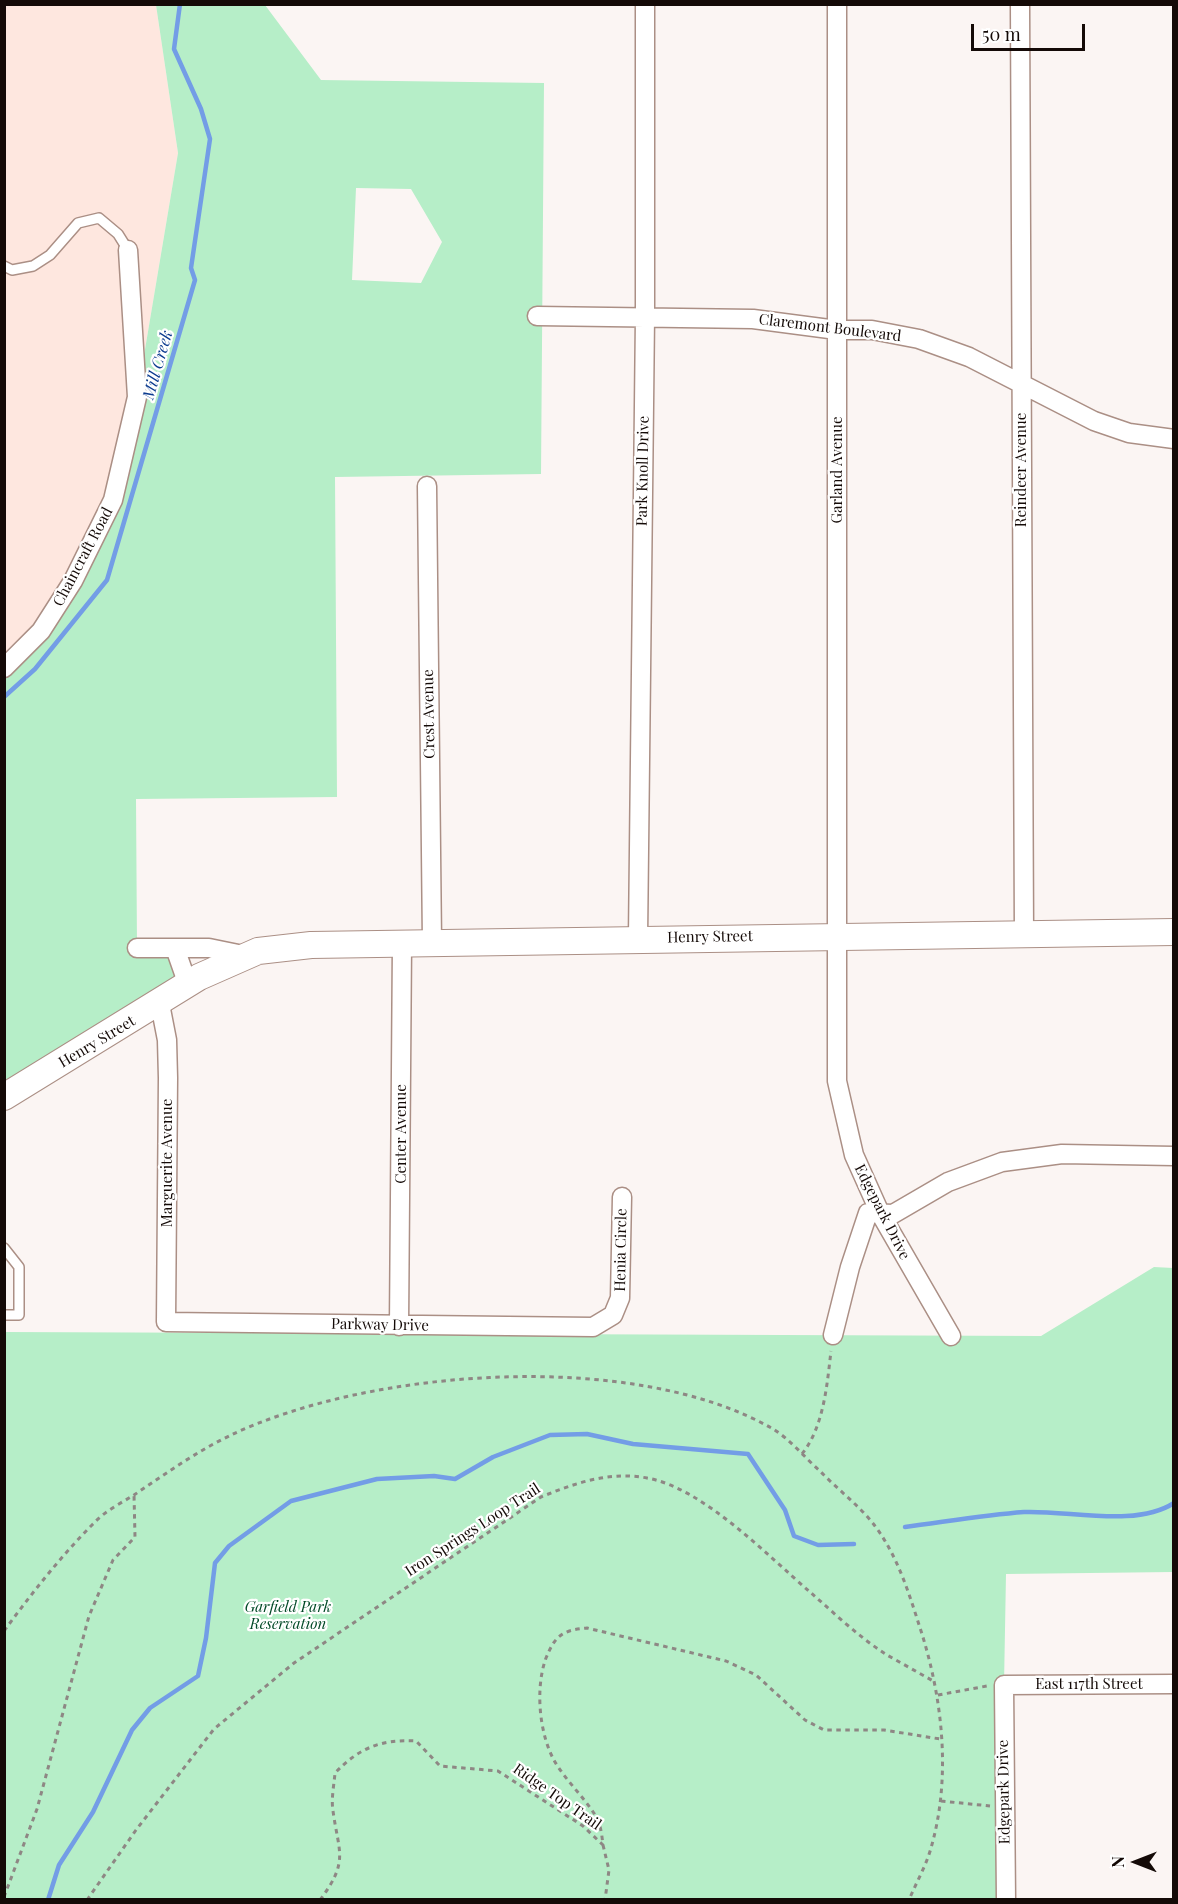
<!DOCTYPE html>
<html>
<head>
<meta charset="utf-8">
<style>
  body { margin:0 }
  #map { position:relative; width:1178px; height:1904px; overflow:hidden; background:#fbf5f3; font-family:"Playfair Display",serif }
  canvas { display:block }
  .frame { position:absolute; inset:0; border:6px solid #140a07; pointer-events:none }
  .north { position:absolute; left:1106px; top:1832px; width:60px; height:60px; -webkit-text-stroke:4px #fff; paint-order:stroke; rotate:270deg; font-size:16px; font-weight:700; line-height:24px; text-align:center; color:#140a07 }
  .north::after { content:''; display:block; margin:auto; width:21px; height:27px; background:#140a07; clip-path:polygon(50% 0,100% 100%,50% 72%,0 100%) }
  .scale { position:absolute; left:971px; top:24px; width:114px; height:27px; box-sizing:border-box; border:3px solid #140a07; border-top:0; padding-left:8px; font-size:18px; line-height:21px; white-space:nowrap; color:#140a07; -webkit-text-stroke:4px #fff; paint-order:stroke }
</style>
</head>
<body>
<div id="map">
<canvas width="1178" height="1904"></canvas>
<div class="frame"></div>
<div class="north">N</div>
<div class="scale">50 m</div>
</div>
<script>
const ctx = document.querySelector('canvas').getContext('2d');
ctx.lineJoin = 'round';
function fill(path, color) { ctx.fillStyle = color; ctx.fill(path, 'evenodd'); }
function strokePath(path, color, width, dash) { ctx.strokeStyle = color; ctx.lineWidth = width; ctx.lineCap = dash ? 'butt' : 'round'; ctx.setLineDash(dash || []); ctx.stroke(path); }
function write(font, color, halo, rows, align = 'center') {
  ctx.font = font + ' "Playfair Display",serif'; ctx.lineWidth = 4.5; ctx.setLineDash([]); ctx.textBaseline = 'middle'; ctx.strokeStyle = halo; ctx.fillStyle = color; for (const [text, x, y, turn = 0] of rows) {
    ctx.save(); ctx.translate(x, y); ctx.rotate((+turn || 0) * Math.PI / 180); ctx.textAlign = isNaN(turn) ? turn : align; if (halo) ctx.strokeText(text, 0, 0); ctx.fillText(text, 0, 0); ctx.restore();
  }
}
const built = new Path2D(`
  M 5,5 L 156,5 L 178,153 L 137,397 L 113,500 L 73,581 L 5,668 Z`);
const green = new Path2D(`
  M 156,5 L 265,5 L 321,80 L 544,83 L 541,474 L 335,477 L 337,797 L 136,799 L 137,947 L 175,948 L 188,985 L 5,1097 L 5,668 L 41,631 L 113,500 L 137,397 L 178,153 ZM 356,188 L 411,189 L 442,242 L 421,283 L 352,280 Z
  M 1154,1267 L 1173,1268 L 1173,1572 L 1006,1574 L 1004,1685 L 1006,1899 L 5,1899 L 5,1332 L 1041,1336 Z`);
const stream = new Path2D(`
  M 4,697 L 35,669 L 107,580 L 195,280 L 191,268 L 210,139 L 201,109 L 174,49 L 180,4
  M 905,1527 C 944,1522 984,1515 1024,1512 C 1069,1510 1135,1528 1174,1503
  M 48,1900 L 59,1865 L 93,1812 L 132,1730 L 150,1708 L 198,1676 L 206,1638 L 215,1563 L 229,1546 L 291,1501 L 377,1479 L 434,1476 L 455,1479 L 493,1457 L 550,1435 L 587,1434 L 633,1444 L 748,1454 L 785,1510 L 794,1536 L 818,1545 L 854,1544`);
const path = new Path2D(`
  M 802,1454 C 824,1426 827,1385 831,1351
  M 4,1631 C 32,1593 61,1556 94,1523 C 105,1511 121,1503 134,1495 C 165,1474 196,1452 229,1436 C 370,1368 635,1349 773,1429 C 790,1439 805,1458 820,1471 C 837,1489 860,1506 875,1526 C 899,1558 910,1597 922,1634 C 943,1702 951,1779 931,1848 C 926,1866 916,1883 909,1900
  M 938,1695 L 987,1686
  M 941,1801 L 990,1806
  M 603,1845 L 609,1870 L 605,1900
  M 4,1897 L 37,1809 L 89,1616 L 113,1560 L 135,1537 L 134,1494
  M 87,1900 L 136,1830 L 214,1729 L 294,1663 L 541,1497 C 575,1483 610,1471 647,1478 C 703,1488 767,1555 810,1592 C 834,1613 860,1638 887,1655 C 903,1664 919,1673 935,1682
  M 320,1900 C 349,1861 339,1854 333,1811 C 331,1799 334,1785 335,1773 C 359,1748 381,1739 416,1741 L 440,1766 L 498,1771 L 583,1826 L 603,1845 C 602,1837 601,1826 597,1818 C 585,1798 567,1782 555,1762 C 539,1734 535,1688 546,1658 C 555,1636 562,1630 587,1628 L 726,1661 L 756,1675 L 805,1720 L 824,1730 L 884,1730 L 940,1739`);
const lane = new Path2D(`
  M 4,266 L 12,270 L 33,266 L 50,255 L 78,223 L 99,218 L 118,234 L 128,250
  M 4,1248 L 19,1267 L 19,1315 L 4,1315`);
const street = new Path2D(`
  M 837,4 L 837,1081 L 854,1155 L 880,1213 L 951,1336
  M 1020,4 L 1024,935
  M 537,316 L 753,319 L 837,330 L 872,330 L 919,339 L 969,357 L 1094,421 L 1129,433 L 1174,439
  M 427,486 L 432,943
  M 4,668 L 41,631 L 73,581 L 113,500 L 137,397 L 128,250
  M 638,938 L 645,316 L 645,4
  M 137,948 L 209,948 L 248,956
  M 175,948 L 188,985
  M 160,1004 L 167,1040 L 168,1078 L 166,1322 L 593,1327 L 613,1315 L 620,1298 L 622,1197
  M 399,1326 L 402,943
  M 833,1335 L 850,1267 L 868,1213 L 893,1214 L 948,1182 L 1002,1162 L 1062,1154 L 1174,1156
  M 1006,1900 L 1004,1685 L 1174,1684`);
const secondary = new Path2D(`
  M 4,1097 L 199,977 L 258,951 L 311,945 L 1174,932`);
const streetNames = [
  ["Claremont Boulevard",830,328,7],
  ["Garland Avenue",837,470,-90],
  ["Reindeer Avenue",1021,470,-90],
  ["Park Knoll Drive",643,471,-89],
  ["Chaincraft Road",83,557,-62],
  ["Crest Avenue",429,714,-91],
  ["Henry Street",710,937,-1],
  ["Henry Street",97,1042,-31],
  ["Center Avenue",401,1134,-90],
  ["Marguerite Avenue",167,1163,-90],
  ["Edgepark Drive",882,1212,63],
  ["Henia Circle",621,1250,-89],
  ["Parkway Drive",380,1325,1],
  ["Iron Springs Loop Trail",473,1530,-33],
  ["East 117th Street",1089,1684],
  ["Edgepark Drive",1004,1792,-91],
  ["Ridge Top Trail",557,1797,35]
];
const parkNames = [
  ["Garfield Park",288,1607],
  ["Reservation",288,1624]
];
const waterNames = [
  ["Mill Creek",158,365,-74]
];
fill(built, '#fee7df');
fill(green, '#b6eec8');
strokePath(stream, '#739de6', 4.5);
strokePath(lane, '#ab8f85', 12);
strokePath(street, '#ab8f85', 21);
strokePath(secondary, '#ab8f85', 28);
strokePath(path, '#8e8784', 3, [4.5, 4.5]);
strokePath(lane, '#fff', 9);
strokePath(street, '#fff', 18);
strokePath(secondary, '#fff', 26);
write('15px', '#140a07', '#fff', streetNames);
write('italic 15px', '#004926', '#fff', parkNames);
write('italic 16px', '#0c3b8f', '#fff', waterNames);
</script>
</body>
</html>
